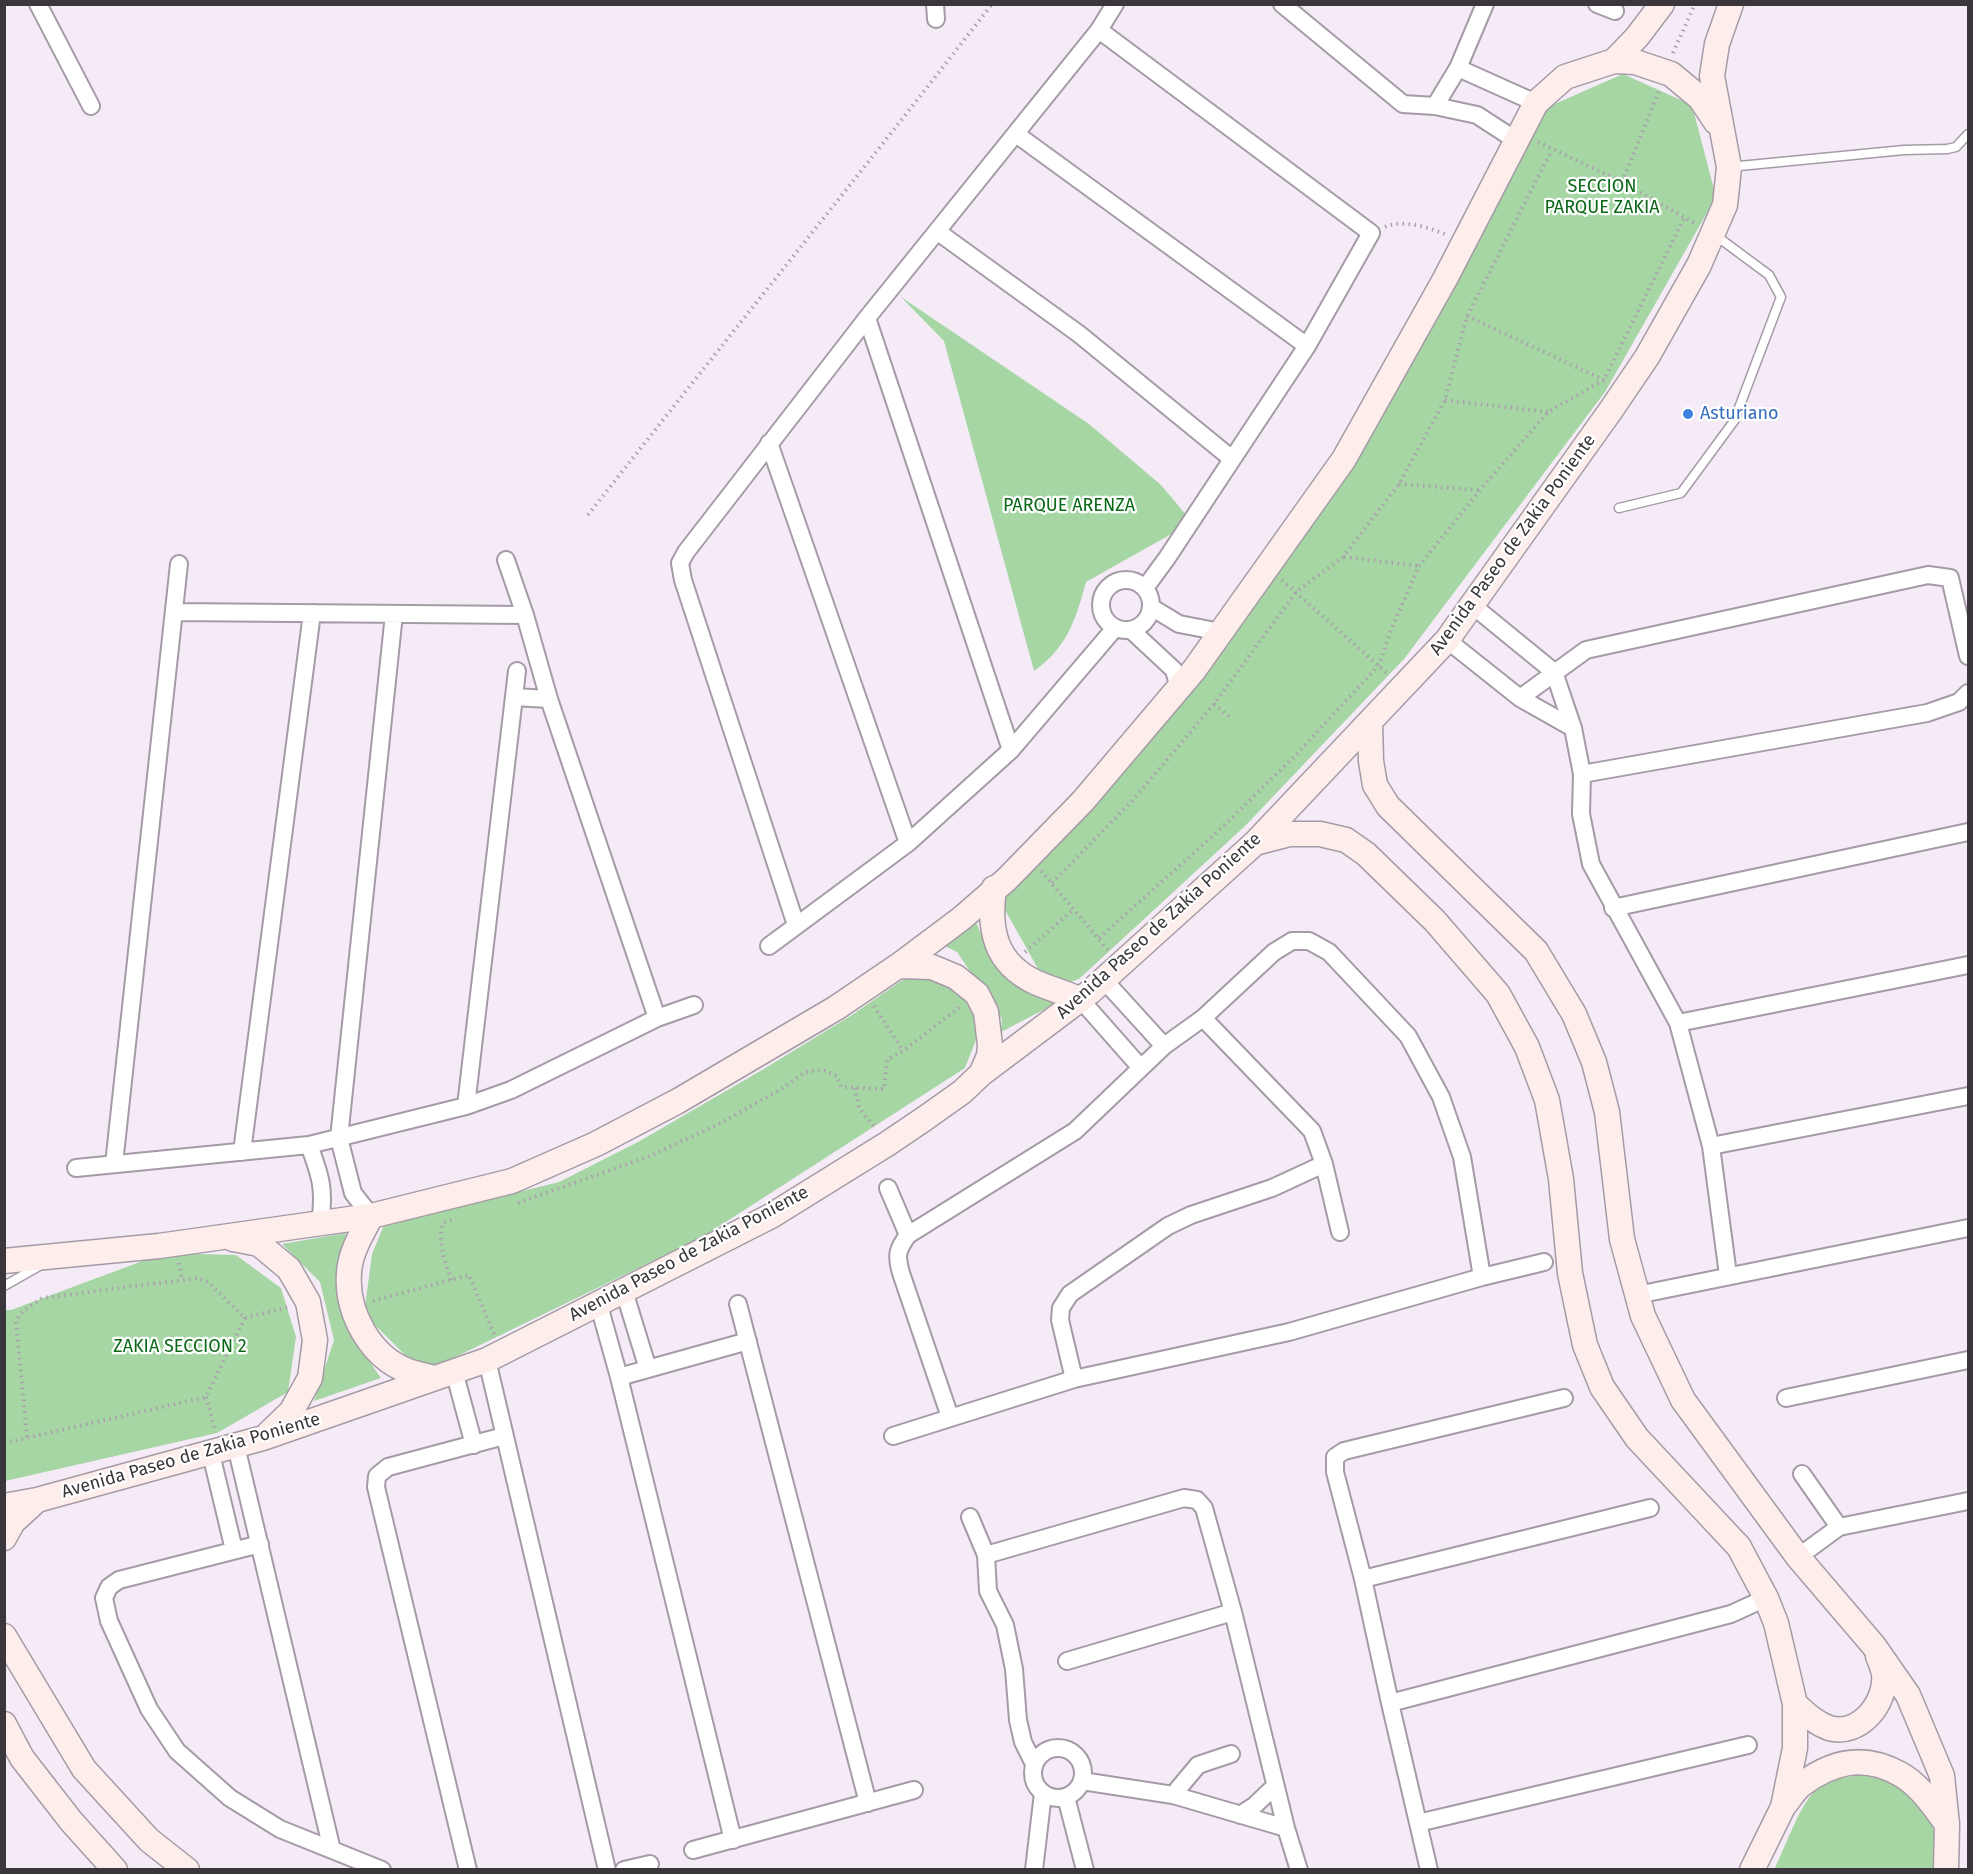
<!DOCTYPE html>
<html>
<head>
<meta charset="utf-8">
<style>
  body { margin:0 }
  #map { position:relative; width:1973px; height:1874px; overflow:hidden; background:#f5ebf7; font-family:"Fira Sans",sans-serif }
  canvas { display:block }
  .frame { position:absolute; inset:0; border:6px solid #3a363b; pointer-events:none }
</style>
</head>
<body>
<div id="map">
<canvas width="1973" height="1874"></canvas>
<div class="frame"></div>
</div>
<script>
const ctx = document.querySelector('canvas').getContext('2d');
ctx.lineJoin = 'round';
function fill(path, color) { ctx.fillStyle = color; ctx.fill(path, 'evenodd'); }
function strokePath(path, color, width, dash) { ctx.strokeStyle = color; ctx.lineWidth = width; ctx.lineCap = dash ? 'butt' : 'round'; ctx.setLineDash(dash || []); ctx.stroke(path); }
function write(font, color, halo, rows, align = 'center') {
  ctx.font = font + ' "Fira Sans",sans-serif'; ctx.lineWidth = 4.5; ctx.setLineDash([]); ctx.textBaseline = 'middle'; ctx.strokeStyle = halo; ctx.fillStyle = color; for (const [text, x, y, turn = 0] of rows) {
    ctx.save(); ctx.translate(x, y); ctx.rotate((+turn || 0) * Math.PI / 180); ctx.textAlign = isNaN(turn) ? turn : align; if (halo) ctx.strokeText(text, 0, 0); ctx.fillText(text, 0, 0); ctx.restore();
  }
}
const green = new Path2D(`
  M 1623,74 L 1692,105 L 1716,197 L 1605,392 L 1404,659 L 1245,826 L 1079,979 L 1059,986 L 1042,976 L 999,899 L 1357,460 L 1541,110 Z
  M 901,297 L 1089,424 L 1161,485 L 1188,517 L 1182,528 L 1086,582 C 1076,619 1067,648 1034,671 L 944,341 Z
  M 972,912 L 983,940 L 1007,977 L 1072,995 L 1001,1032 L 1002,1019 L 957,952 L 941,944 Z
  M 914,972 L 955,984 L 981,1027 L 965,1068 L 704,1236 L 435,1367 L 408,1358 L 364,1314 L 372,1254 L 384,1225 L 559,1182 L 638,1142 L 762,1070 L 852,1015 Z
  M 346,1233 L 337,1275 L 346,1321 L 360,1348 L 381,1378 L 314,1401 L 334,1340 L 320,1282 L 282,1244 Z
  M 164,1253 L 236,1255 L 281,1288 L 296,1337 L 288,1392 L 217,1433 L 5,1481 L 4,1310 L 11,1310 Z
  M 1859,1775 C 1868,1776 1878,1775 1887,1778 C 1898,1782 1904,1788 1913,1797 C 1937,1822 1937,1836 1935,1869 L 1774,1870 C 1785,1848 1799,1806 1815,1791 C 1826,1781 1844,1777 1859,1775 Z`);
const path = new Path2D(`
  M 1673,53 L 1695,4
  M 1538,142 L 1622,182 L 1696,224
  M 1622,182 L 1659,91
  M 1385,227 C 1404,219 1426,227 1445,234
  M 1467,316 L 1604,380
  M 1445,400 L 1548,412
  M 1399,484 L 1479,490
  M 588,515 C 722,344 859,176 992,4
  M 1344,557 L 1419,566
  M 1282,580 L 1389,675
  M 1214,704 L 1232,719
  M 1041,871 L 1108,950
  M 1052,883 L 1132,801 L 1214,704 L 1296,592 L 1343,557 L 1399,484 L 1445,400 L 1467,316 L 1552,150
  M 1099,938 L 1215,834 L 1294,757 L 1379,665 L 1391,630 L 1419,566 L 1480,490 L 1548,412 L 1604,380 L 1684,218
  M 1025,952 L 1074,909
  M 874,1006 L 903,1051
  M 855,1088 L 859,1108 L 876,1129
  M 518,1203 L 650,1156 L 719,1124 L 781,1089 L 805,1072 L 823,1070 L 837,1076 L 841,1087 L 884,1089 L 887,1060 L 903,1051 L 960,1007
  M 179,1263 L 182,1280
  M 451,1280 C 445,1261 437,1242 443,1223 L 456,1219
  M 373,1301 L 469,1275 L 494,1334
  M 245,1318 L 288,1307
  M 206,1397 L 215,1430
  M 27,1437 L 16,1321 L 23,1311 L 42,1298 L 198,1278 L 208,1282 L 245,1318
  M 4,1443 L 206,1397 L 245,1318`);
const lane = new Path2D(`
  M 1729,167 L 1904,150 L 1947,149 L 1956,147 L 1968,134
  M 1619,508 L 1681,493 L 1734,421 L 1781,297 L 1769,275 L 1715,235
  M 4,1286 L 41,1265`);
const street = new Path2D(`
  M 38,4 L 91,106
  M 935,4 L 936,19
  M 1282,4 L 1403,104 L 1435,106 L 1477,115 L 1517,141
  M 1597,4 L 1615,11
  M 1099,30 L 1371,233 L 1307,346 L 1167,558 L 1145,588
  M 1458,68 L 1536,103
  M 1435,106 L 1458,68 L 1485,4
  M 1016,134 L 1307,346
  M 938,232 L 1079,334 L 1232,459
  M 867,318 L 1011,750
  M 769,443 L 908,843
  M 506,560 L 525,615 L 549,699 L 657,1018
  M1101 605a25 25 0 1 1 50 0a25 25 0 1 1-50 0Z
  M 1472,605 L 1554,672 L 1573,728 L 1582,774 L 1581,814 L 1591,864 L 1678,1023 L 1711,1146 L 1728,1275
  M 1151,607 L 1179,624 L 1221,632
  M 174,612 L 525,615
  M 1131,630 L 1174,670 L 1179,688
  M 1447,640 L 1520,698 L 1573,728
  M 514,697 L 549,699
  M 1520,698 L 1586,650 L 1928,575 L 1950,578 L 1968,656
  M 1582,774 L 1927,713 L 1959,702 L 1968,693
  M 1613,908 L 1968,832
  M 796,925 L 683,580 L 680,563 L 686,552 L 867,318 L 1099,30 L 1115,4
  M 769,946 L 908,843 L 1011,750 L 1115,628
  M 1104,980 L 1164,1046
  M 1081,1000 L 1141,1068
  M 1203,1018 L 1312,1131 L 1324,1164 L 1340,1232
  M 1678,1023 L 1968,965
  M 466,1106 L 517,671
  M 309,1145 C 321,1177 325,1190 320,1224
  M 1711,1146 L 1968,1096
  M 242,1152 L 312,613
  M 114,1164 L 179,564
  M 76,1168 L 309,1145 L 466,1106 L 511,1090 L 657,1018 L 694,1005
  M 888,1188 L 908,1235
  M 371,1216 L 353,1193 L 339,1138 L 394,614
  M 624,1291 L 648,1369
  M 1637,1295 L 1968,1228
  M 598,1302 L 619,1377 L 733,1840
  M 738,1304 L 868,1803
  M 487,1360 L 607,1870
  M 454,1371 L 474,1445
  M 619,1377 L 748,1341
  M 1074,1379 L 1060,1320 L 1061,1308 L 1070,1294 L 1168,1226 L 1191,1215 L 1272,1188 L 1324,1164
  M 1786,1398 L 1968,1360
  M 950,1417 L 901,1273 C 896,1255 897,1250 908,1235 L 1075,1131 L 1164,1046 L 1203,1018 L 1274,952 L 1292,941 L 1309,941 L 1329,952 L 1408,1036 L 1441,1097 L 1462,1157 L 1482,1277
  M 893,1436 L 1074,1379 L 1289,1332 L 1482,1277 L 1544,1262
  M 236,1446 L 332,1850
  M 211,1454 L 234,1550
  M 1802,1474 L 1839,1527
  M 970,1517 L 986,1555 L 988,1591 L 1005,1625 L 1014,1669 L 1018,1720 L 1023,1742 L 1034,1764
  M 260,1544 L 119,1580 L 109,1587 L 104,1598 L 109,1621 L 149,1709 L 177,1751 L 230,1798 L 280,1829 L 382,1870
  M 986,1555 L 1184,1498 L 1197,1500 L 1204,1508 L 1233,1612 L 1286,1828 L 1299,1870
  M 1798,1557 L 1839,1527 L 1968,1501
  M 1363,1579 L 1650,1508
  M 1067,1661 L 1233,1612
  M 1390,1703 L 1363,1579 L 1335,1472 L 1335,1457 L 1344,1451 L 1564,1398
  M1033 1773a25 25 0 1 1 50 0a25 25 0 1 1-50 0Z
  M 1082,1781 L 1173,1795 L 1286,1828
  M 1173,1795 L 1198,1765 L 1231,1754
  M 1066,1797 L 1085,1870
  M 1240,1815 L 1254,1806 L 1275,1786
  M 1418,1823 L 1748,1745
  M 693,1850 L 914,1790
  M 468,1870 L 376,1487 L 377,1476 L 388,1467 L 504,1436
  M 624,1870 L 650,1864
  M 1034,1870 L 1043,1793
  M 1429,1870 L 1390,1703 L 1731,1614 L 1766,1598`);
const secondary = new Path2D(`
  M 1614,61 L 1637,37 L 1662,4
  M 1370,723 L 1371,761 L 1375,785 L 1388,806 L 1536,951 L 1574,1014 L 1594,1062 L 1607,1112 L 1622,1239 L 1643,1316 L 1683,1400 L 1798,1557 L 1874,1646 L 1908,1695 L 1942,1776 L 1947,1824 L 1946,1870
  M 1255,843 L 1290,834 L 1320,834 L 1346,840 L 1366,854 L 1435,921 L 1498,994 L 1527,1047 L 1547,1100 L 1561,1179 L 1570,1273 L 1585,1345 L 1602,1387 L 1637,1438 L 1739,1547 L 1766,1598 L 1776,1623 L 1795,1704 L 1795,1748 L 1783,1807 L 1752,1870
  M 994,888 C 988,930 995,964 1037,983 C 1051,989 1066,993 1081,1000
  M 898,966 L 932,967 L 956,977 L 977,994 L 986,1012 L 990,1045 L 989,1056 L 981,1074
  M 371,1216 C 362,1234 350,1252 349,1273 C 346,1312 370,1357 408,1371 C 416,1374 426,1376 435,1378
  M 233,1239 L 259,1244 L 289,1269 L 308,1302 L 315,1340 L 310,1378 L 291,1412 L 269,1433
  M 4,1261 L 159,1246 L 371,1216 L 512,1181 L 596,1144 L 678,1101 L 836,1008 L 898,966 L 962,918 L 1007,879 L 1083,801 L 1194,670 L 1344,459 L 1445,279 L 1536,103 L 1565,77 L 1614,61 L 1635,62 L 1671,74 L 1700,98 L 1716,122
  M 4,1506 L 37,1500 L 263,1438 L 487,1360 L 771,1216 L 887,1144 L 924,1119 L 962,1092 L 981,1074 L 1090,992 L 1255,843 L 1447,640 L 1611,410 L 1647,357 L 1699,265 L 1725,205 L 1729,167 L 1712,76 L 1717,44 L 1731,4
  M 4,1538 L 13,1522 L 37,1500
  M 4,1636 L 84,1769 L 149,1840 L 187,1870
  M 1795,1704 C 1806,1714 1815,1723 1829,1728 C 1860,1737 1887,1702 1884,1674 C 1883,1668 1880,1661 1878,1656
  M 4,1724 L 22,1758 L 71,1821 L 115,1870
  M 1783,1807 C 1789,1800 1794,1791 1801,1785 C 1832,1761 1864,1754 1900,1774 C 1920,1785 1934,1807 1947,1824`);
const markers = [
  [1688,414,6,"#3f7fe0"]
];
const parkNames = [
  ["SECCION",1602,187],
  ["PARQUE ZAKIA",1602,208],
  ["PARQUE ARENZA",1069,506],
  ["ZAKIA SECCION 2",180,1347]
];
const shopNames = [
  ["Asturiano",1700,414]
];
const streetNames = [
  ["Avenida Paseo de Zakia Poniente",1513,545,-54],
  ["Avenida Paseo de Zakia Poniente",1159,926,-42],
  ["Avenida Paseo de Zakia Poniente",689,1254,-28],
  ["Avenida Paseo de Zakia Poniente",191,1456,-16]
];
fill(green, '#a5d6a4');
strokePath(lane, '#a49ba6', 11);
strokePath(street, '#a49ba6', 20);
strokePath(secondary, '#a49ba6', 27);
strokePath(path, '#a9a1ab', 4, [1.5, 4.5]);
strokePath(lane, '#fff', 8);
strokePath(street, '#fff', 16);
strokePath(secondary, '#feeeeb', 24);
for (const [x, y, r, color] of markers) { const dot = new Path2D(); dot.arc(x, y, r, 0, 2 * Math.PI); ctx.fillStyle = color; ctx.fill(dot); strokePath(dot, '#fff', 2); }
write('18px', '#0a6817', '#fff', parkNames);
write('18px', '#366cbe', '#fff', shopNames, 'left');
write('18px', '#3a363b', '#fff', streetNames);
</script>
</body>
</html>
